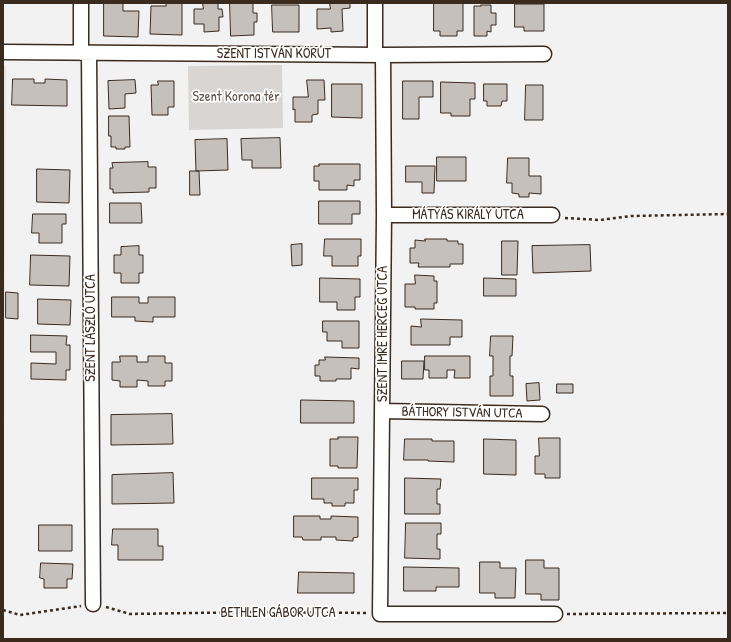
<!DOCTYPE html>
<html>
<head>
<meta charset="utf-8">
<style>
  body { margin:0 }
  #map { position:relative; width:731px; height:642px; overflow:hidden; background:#f3f2f2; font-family:"Patrick Hand",sans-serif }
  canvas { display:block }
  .frame { position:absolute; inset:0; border:4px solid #3b2a1e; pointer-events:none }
</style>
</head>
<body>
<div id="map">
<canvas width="731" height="642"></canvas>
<div class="frame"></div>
</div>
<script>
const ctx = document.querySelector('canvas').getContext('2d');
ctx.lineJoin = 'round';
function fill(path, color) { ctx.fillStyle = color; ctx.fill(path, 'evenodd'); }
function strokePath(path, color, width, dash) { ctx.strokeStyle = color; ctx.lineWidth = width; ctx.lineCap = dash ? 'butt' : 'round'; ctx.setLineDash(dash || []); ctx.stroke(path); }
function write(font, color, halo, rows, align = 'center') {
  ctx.font = font + ' "Patrick Hand",sans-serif'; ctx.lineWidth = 3.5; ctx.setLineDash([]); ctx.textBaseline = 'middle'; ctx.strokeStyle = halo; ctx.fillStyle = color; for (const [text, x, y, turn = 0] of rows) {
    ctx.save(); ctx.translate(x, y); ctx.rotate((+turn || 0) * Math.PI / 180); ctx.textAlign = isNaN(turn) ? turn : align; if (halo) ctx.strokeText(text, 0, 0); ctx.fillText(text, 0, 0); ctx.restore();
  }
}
const built = new Path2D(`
  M 3,65 L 6,65 L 3,625 Z`);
const green = new Path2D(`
  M 282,65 L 283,128 L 189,130 L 188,66 Z`);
const building = new Path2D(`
  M 104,3 L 123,3 L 123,11 L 139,11 L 138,37 L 104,36 Z
  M 166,3 L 182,3 L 182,35 L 150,34 L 151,6 L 166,6 Z
  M 203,3 L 218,3 L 218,9 L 222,9 L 223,17 L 219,17 L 219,31 L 204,32 L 204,24 L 194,24 L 194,9 L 203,9 Z
  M 230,3 L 253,3 L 253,13 L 257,13 L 257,22 L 254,22 L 254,35 L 231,36 Z
  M 330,3 L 350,3 L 350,8 L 342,9 L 343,31 L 331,32 L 331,28 L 317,29 L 317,9 L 330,9 Z
  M 434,3 L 463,3 L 463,31 L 457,31 L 457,36 L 440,36 L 440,31 L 434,31 Z
  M 515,4 L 544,4 L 544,31 L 524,31 L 524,27 L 515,27 Z
  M 272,5 L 299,5 L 299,32 L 273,32 Z
  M 481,5 L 491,5 L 491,13 L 496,13 L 496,25 L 491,25 L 491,32 L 487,31 L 487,36 L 474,36 L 474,6 L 481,6 Z
  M 13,79 L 34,79 L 34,83 L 45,83 L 45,79 L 67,80 L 67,106 L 12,105 Z
  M 135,80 L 136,93 L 125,94 L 125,108 L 109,109 L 108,81 Z
  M 307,80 L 324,80 L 325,100 L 318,100 L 318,114 L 312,115 L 312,122 L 295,122 L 295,109 L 293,110 L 293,97 L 308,97 Z
  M 158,81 L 174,81 L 174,107 L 168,107 L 168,115 L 152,115 L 151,85 L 158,85 Z
  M 403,81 L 433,81 L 433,97 L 419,97 L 419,119 L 403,119 Z
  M 441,82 L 475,83 L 475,99 L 470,99 L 470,116 L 451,116 L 451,113 L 441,113 Z
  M 332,84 L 362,84 L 362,118 L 332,117 Z
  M 484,84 L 507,84 L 507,101 L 502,101 L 501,106 L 487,106 L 487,101 L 484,101 Z
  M 526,85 L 543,85 L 543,120 L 525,120 Z
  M 109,116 L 129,116 L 130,147 L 125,147 L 125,149 L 116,149 L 116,147 L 111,147 L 111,136 L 109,136 Z
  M 280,138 L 281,168 L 252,168 L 252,160 L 242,160 L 241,139 Z
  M 227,139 L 228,170 L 196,171 L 195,140 Z
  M 437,157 L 466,157 L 466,181 L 437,181 Z
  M 508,158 L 529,158 L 529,176 L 541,176 L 541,194 L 529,193 L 529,197 L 519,197 L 519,194 L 512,193 L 512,183 L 507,183 Z
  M 148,162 L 148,167 L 156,167 L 156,188 L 149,188 L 149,192 L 113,193 L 113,189 L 110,189 L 110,168 L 113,168 L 112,163 Z
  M 319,164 L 360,164 L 360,180 L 354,180 L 354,186 L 347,185 L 347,190 L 319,190 L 319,181 L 314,181 L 314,166 L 319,166 Z
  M 406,166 L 435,166 L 434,193 L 422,193 L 422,182 L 406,182 Z
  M 37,169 L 70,170 L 69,203 L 37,202 Z
  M 190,171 L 199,171 L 200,195 L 190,195 Z
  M 319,201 L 360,201 L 360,214 L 352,214 L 352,224 L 319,224 Z
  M 110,203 L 141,203 L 142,223 L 110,223 Z
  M 33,214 L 66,214 L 66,224 L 62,224 L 62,243 L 39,243 L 39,233 L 32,233 Z
  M 325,239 L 361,239 L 361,256 L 358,256 L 358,266 L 332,266 L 332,256 L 324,256 Z
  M 425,239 L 447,239 L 447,241 L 458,241 L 458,244 L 463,244 L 463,264 L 450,264 L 450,267 L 418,267 L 419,263 L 410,263 L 410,248 L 415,248 L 415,240 L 425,241 Z
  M 502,241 L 518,241 L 517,275 L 502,275 Z
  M 302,244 L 302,265 L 292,266 L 291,245 Z
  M 590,245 L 591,271 L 533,273 L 532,246 Z
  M 139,246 L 139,255 L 143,255 L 143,273 L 139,273 L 139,283 L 121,283 L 121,273 L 114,273 L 114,255 L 121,255 L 121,247 Z
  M 31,255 L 70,256 L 69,286 L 30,285 Z
  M 415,275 L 434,276 L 434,281 L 437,281 L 437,303 L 434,303 L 434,309 L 415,309 L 415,307 L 405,307 L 405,284 L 415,284 Z
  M 320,278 L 360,279 L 360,297 L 355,297 L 355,310 L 337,310 L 337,302 L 320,302 Z
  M 484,278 L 516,279 L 516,296 L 484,296 Z
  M 6,292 L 18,293 L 18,319 L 6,318 Z
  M 112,297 L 139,297 L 139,303 L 148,303 L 148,297 L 175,297 L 175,317 L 153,317 L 153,322 L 135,321 L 135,317 L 112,317 Z
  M 38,299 L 71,300 L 70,325 L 38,324 Z
  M 421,319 L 462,320 L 462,337 L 450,337 L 450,345 L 411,345 L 411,326 L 421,327 Z
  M 323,321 L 359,321 L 359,348 L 342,348 L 342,341 L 327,341 L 327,332 L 323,332 Z
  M 31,335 L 67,336 L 66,345 L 70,345 L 70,370 L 66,370 L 66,380 L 31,379 L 31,363 L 56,364 L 56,352 L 31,352 Z
  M 491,336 L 513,336 L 512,356 L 510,356 L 510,376 L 513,376 L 513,396 L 490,396 L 490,376 L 493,376 L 493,356 L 490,356 Z
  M 120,356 L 137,356 L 137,362 L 148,362 L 148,356 L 165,356 L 165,363 L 172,363 L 172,381 L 165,381 L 165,386 L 148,386 L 148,381 L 137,380 L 137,387 L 120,387 L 120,381 L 112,380 L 112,362 L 120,362 Z
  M 425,356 L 470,356 L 470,378 L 454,378 L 455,370 L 447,370 L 447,378 L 429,378 L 429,370 L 425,370 Z
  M 325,357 L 359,358 L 359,369 L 351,368 L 351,379 L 336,379 L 336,381 L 320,381 L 320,376 L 315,376 L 315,365 L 319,365 L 319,360 L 325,360 Z
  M 402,361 L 424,361 L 423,379 L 402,379 Z
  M 539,383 L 540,400 L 527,401 L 526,384 Z
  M 557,384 L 573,384 L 573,393 L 557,393 Z
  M 301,400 L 354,401 L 354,423 L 301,423 Z
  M 172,414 L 173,444 L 111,445 L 111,415 Z
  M 338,437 L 358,437 L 357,468 L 338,468 L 338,466 L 330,466 L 330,439 L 338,439 Z
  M 539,438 L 560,438 L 560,478 L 545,478 L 545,474 L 535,474 L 535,456 L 539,456 Z
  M 405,439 L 432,439 L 432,441 L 454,441 L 454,462 L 428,461 L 428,460 L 404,460 Z
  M 484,439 L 516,440 L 516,475 L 484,474 Z
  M 173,473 L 174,503 L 112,504 L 112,475 Z
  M 312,478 L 358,478 L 358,490 L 354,490 L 354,503 L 345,503 L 345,506 L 332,506 L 332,503 L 324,503 L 324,499 L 312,499 Z
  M 405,478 L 441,479 L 440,489 L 437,489 L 437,504 L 440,504 L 440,514 L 405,514 Z
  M 294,516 L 320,516 L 320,519 L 331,519 L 331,516 L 358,517 L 358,537 L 353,538 L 353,541 L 336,540 L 336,537 L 321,537 L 321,540 L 303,540 L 302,537 L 294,537 Z
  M 406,523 L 441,523 L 441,534 L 437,534 L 437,549 L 440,549 L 440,559 L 405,558 Z
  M 39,525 L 72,525 L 72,551 L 39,551 Z
  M 113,529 L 158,529 L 158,546 L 163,546 L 163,560 L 118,560 L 118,545 L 112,545 Z
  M 526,560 L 544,560 L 544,568 L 559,568 L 559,600 L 541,600 L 541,594 L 526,594 Z
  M 480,562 L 500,562 L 500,568 L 516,568 L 515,598 L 495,598 L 495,593 L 480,593 Z
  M 41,563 L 73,564 L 72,579 L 67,579 L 67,588 L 44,588 L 44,579 L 40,578 Z
  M 404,567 L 459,568 L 459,587 L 436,587 L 436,591 L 404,591 Z
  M 299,572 L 354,573 L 354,593 L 298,593 Z`);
const path = new Path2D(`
  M 565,218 L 600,220 L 631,216 L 728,214
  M 106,607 L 130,614 L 256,612 L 368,613
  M 3,610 L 20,615 L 81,606
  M 567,614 L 728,613`);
const minor = new Path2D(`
  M 81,3 L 81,53
  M 3,52 L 383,55 L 544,54
  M 89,53 L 93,604
  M 375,55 L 375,3
  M 383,55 L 384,215 L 380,614 L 555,614
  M 384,215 L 552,215
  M 382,411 L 542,414`);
const streetNames = [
  ["SZENT ISTVÁN KÖRÚT",274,54],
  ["MÁTYÁS KIRÁLY UTCA",468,215],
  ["SZENT LÁSZLÓ UTCA",91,328,-90],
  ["SZENT IMRE HERCEG UTCA",383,334,-90],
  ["BÁTHORY ISTVÁN UTCA",462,413,1],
  ["BETHLEN GÁBOR UTCA",278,613]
];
const parkNames = [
  ["Szent Korona tér",236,97]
];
fill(built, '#e6e3e2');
fill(green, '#d8d5d2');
fill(building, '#c6c0bd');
strokePath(building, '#3b2a1e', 1);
strokePath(minor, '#3b2a1e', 17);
strokePath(path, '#3b2a1e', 2.5, [3, 3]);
strokePath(minor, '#fff', 14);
write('14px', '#3b2a1e', '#fff', streetNames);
write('14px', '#62554b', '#fff', parkNames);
</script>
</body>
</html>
